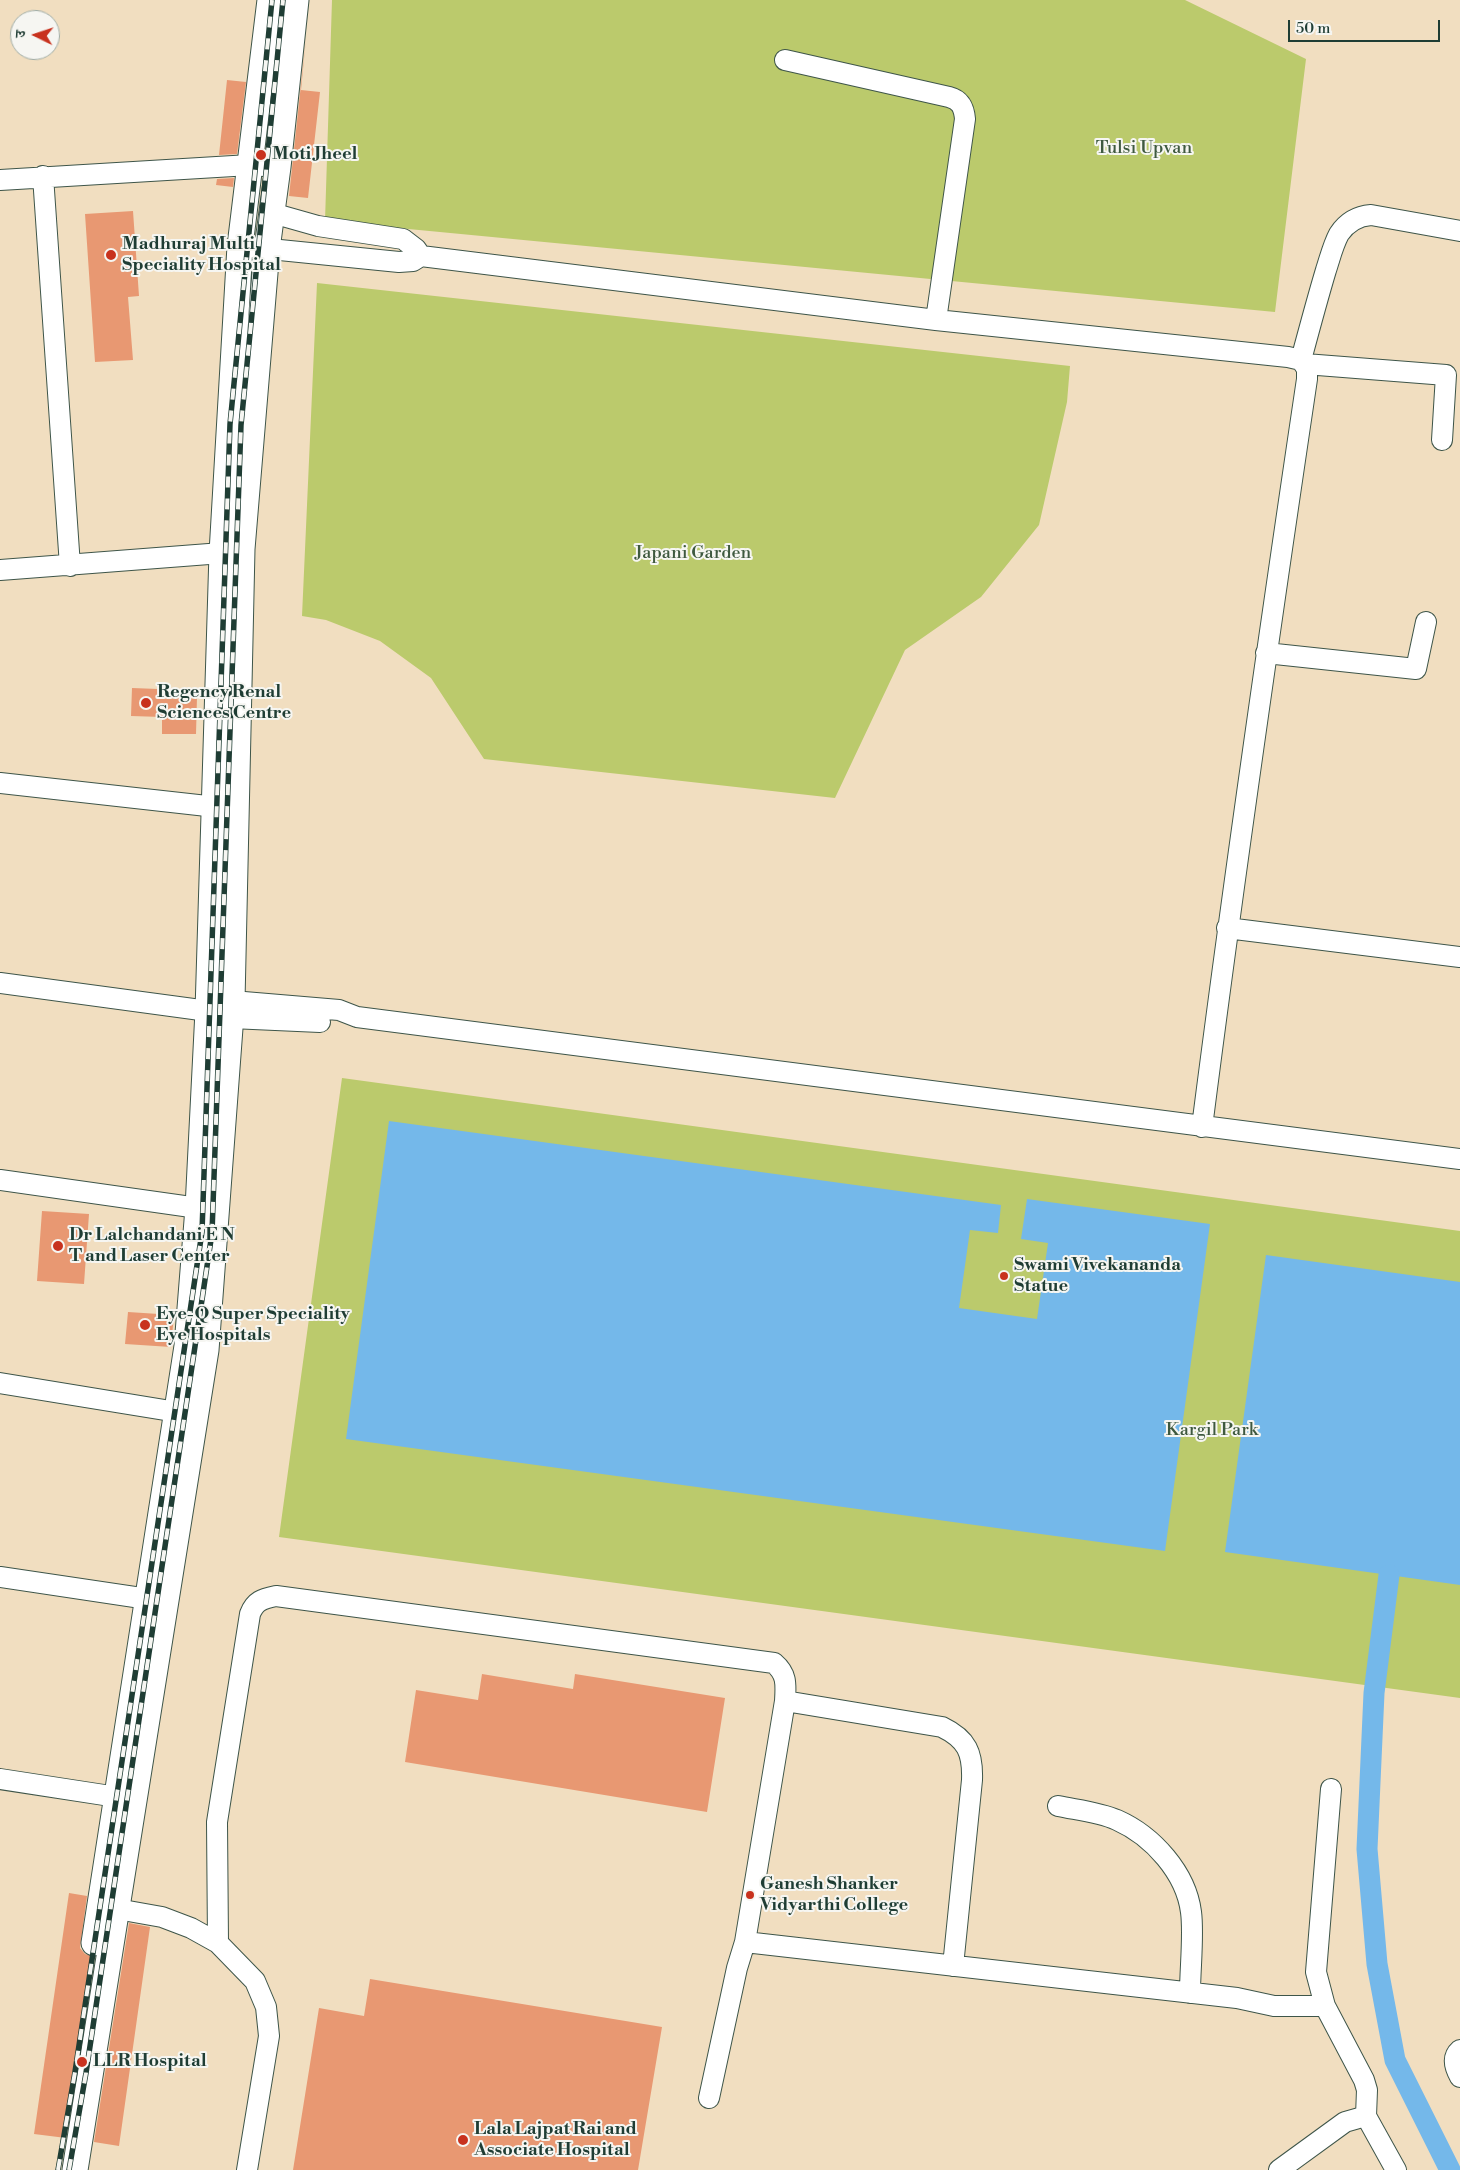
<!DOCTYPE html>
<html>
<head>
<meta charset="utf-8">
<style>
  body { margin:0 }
  #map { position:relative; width:1460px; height:2170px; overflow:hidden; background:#f1dec0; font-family:"Libre Bodoni","Noto Serif Devanagari",serif }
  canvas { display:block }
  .north { position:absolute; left:10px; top:10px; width:50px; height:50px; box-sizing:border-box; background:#f6f6f2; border:1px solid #a0aca6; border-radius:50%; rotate:274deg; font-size:14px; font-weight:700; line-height:20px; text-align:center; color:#1f3d34 }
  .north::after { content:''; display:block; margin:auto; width:18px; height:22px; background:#c8321e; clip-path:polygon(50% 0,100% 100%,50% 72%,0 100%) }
  .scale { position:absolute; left:1288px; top:20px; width:152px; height:22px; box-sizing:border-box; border:2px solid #1f3d34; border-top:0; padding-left:6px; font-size:15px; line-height:18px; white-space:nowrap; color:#1f3d34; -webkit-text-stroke:4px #f6f6f2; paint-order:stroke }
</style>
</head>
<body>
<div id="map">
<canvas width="1460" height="2170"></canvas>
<div class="north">उ</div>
<div class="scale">50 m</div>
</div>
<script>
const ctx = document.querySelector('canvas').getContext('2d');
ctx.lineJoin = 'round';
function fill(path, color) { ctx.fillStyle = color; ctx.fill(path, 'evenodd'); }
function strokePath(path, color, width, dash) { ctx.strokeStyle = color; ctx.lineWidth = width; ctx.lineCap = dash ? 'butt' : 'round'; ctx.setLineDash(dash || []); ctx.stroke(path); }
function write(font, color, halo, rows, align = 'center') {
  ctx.font = font + ' "Libre Bodoni",serif'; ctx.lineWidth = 4; ctx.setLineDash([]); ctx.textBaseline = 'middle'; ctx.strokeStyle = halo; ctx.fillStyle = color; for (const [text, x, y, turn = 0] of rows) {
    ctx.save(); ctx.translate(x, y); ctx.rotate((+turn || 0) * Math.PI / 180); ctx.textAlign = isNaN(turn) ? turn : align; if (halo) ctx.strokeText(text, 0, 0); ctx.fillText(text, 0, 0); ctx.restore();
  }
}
const green = new Path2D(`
  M 332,0 L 1185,0 L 1306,59 L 1275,312 L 325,221 Z
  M 317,283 L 1070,366 L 1067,402 L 1039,525 L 981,597 L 905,650 L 835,798 L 484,759 L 431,678 L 380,641 L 326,620 L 302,616 Z
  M 342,1078 L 1460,1231 L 1460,1698 L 279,1537 Z`);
const water = new Path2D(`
  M 389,1121 L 1001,1205 L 998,1233 L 970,1230 L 959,1308 L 1037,1319 L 1048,1243 L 1021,1239 L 1027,1199 L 1210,1224 L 1165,1551 L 346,1439 Z
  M 1266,1255 L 1460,1282 L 1460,1585 L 1225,1552 Z`);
const canal = new Path2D(`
  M 1389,1575 L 1374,1693 L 1367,1849 L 1377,1964 L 1395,2060 L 1450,2170`);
const building = new Path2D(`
  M 306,38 L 301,90 L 320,92 L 308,198 L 289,196 Z
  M 227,80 L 246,82 L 237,154 L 219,155 Z
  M 234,178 L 233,187 L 216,185 L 217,179 Z
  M 133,211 L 139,296 L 128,297 L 133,360 L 95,362 L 85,214 Z
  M 132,688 L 158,689 L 158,696 L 197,697 L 196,734 L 162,734 L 162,717 L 131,716 Z
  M 42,1211 L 89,1214 L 84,1284 L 37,1281 Z
  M 128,1312 L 174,1315 L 171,1347 L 125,1344 Z
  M 482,1674 L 573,1689 L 575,1674 L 725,1698 L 707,1812 L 405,1762 L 416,1690 L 478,1700 Z
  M 69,1893 L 87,1896 L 80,1948 L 85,1954 L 94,1957 L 66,2138 L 34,2134 Z
  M 129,1923 L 150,1927 L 119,2146 L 94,2142 Z
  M 370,1979 L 662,2027 L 638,2170 L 293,2170 L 319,2008 L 364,2016 Z`);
const minor = new Path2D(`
  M 785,60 L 949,97 C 961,100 964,108 965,119 L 936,320
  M 43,176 L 70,566
  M 0,180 L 250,165 L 278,167
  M 272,213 L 318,226 L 403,239 L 416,249 L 421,256
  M 240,246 L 399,262 L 413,261 L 421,256 L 936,320 L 1288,357 L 1301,360 L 1307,369 L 1307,379 C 1270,628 1234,877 1202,1127
  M 1301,360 C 1309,330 1317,300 1326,270 C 1330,258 1333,245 1339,234 C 1347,222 1358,216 1371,215 L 1460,231
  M 1305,364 L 1446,375 L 1442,440
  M 0,570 L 222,553
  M 1266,653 L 1416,669 L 1426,622
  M 0,783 L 216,807
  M 1227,928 L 1460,957
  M 0,983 L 208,1011 L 231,1018 L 320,1022
  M 219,1006 L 232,1001 L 339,1010 L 357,1017 L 1460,1159
  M 0,1180 L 198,1208
  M 0,1383 L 177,1412
  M 0,1577 L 148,1599
  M 785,1701 L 942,1727 C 967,1739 973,1753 972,1780 L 953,1966
  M 0,1779 L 117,1797
  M 1331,1789 L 1316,1972 L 1325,2006 L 1364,2080 L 1367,2090 L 1366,2116
  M 1058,1806 C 1077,1810 1099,1812 1117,1820 C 1153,1836 1186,1873 1191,1912 C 1194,1934 1190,1969 1190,1993
  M 117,1909 L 162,1917 L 191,1928 L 218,1943 L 255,1981 L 266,2007 L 269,2036 L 247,2170
  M 745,1942 L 1237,1998 L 1274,2006 L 1325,2006
  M 218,1943 L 217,1822 L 250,1614 C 255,1601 262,1599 276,1596 L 774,1663 C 787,1674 786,1684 785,1701 L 745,1942 L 737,1968 L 709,2098
  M 1460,2050 C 1451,2058 1455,2068 1460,2077
  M 1279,2170 L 1345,2122 L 1366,2116 L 1396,2170`);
const major = new Path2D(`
  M 94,1943 L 187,1346 L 198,1208 L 208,1011 L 222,553 L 240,246 L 270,0
  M 75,2170 L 206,1350 L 232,1001 L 242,549 L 267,249 L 278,167 L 296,0`);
const rail = new Path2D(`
  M 58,2170 L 75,2072 L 202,1232 L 230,424 L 272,0
  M 69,2170 L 86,2073 L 212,1233 L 241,425 L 283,0`);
const markers = [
  [261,155,6,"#c8321e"],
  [111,255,6,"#c8321e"],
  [146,703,6,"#c8321e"],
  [58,1246,6,"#c8321e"],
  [1004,1276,5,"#c8321e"],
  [145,1325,6,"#c8321e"],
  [750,1895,5,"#c8321e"],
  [82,2062,6,"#c8321e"],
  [463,2140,6,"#c8321e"]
];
const parkNames = [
  ["Tulsi Upvan",1144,149],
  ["Japani Garden",693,554],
  ["Kargil Park",1212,1431]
];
const poiNames = [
  ["Moti Jheel",272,155],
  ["Madhuraj Multi",122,245],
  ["Speciality Hospital",122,266],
  ["Regency Renal",157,693],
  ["Sciences Centre",157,714],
  ["Dr Lalchandani E N",69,1236],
  ["T and Laser Center",69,1257],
  ["Swami Vivekananda",1014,1266],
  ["Statue",1014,1287],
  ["Eye-Q Super Speciality",156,1315],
  ["Eye Hospitals",156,1336],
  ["Ganesh Shanker",760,1885],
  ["Vidyarthi College",760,1906],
  ["LLR Hospital",93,2062],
  ["Lala Lajpat Rai and",474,2130],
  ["Associate Hospital",474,2151]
];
fill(green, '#bbca6c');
fill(water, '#74b8ea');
strokePath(canal, '#74b8ea', 21);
fill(building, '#e89872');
strokePath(minor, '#3e5549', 22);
strokePath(major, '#3e5549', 27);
strokePath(minor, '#fff', 20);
strokePath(major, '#fff', 25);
strokePath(rail, '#1f3d34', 5.5);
strokePath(rail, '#f6f6f2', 4, [11]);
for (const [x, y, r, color] of markers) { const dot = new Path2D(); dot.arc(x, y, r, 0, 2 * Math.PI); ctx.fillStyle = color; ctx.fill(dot); strokePath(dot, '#f6f6f2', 2); }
write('18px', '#3e593f', '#f6f6f2', parkNames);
write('bold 18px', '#1f3d34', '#f6f6f2', poiNames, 'left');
</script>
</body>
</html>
